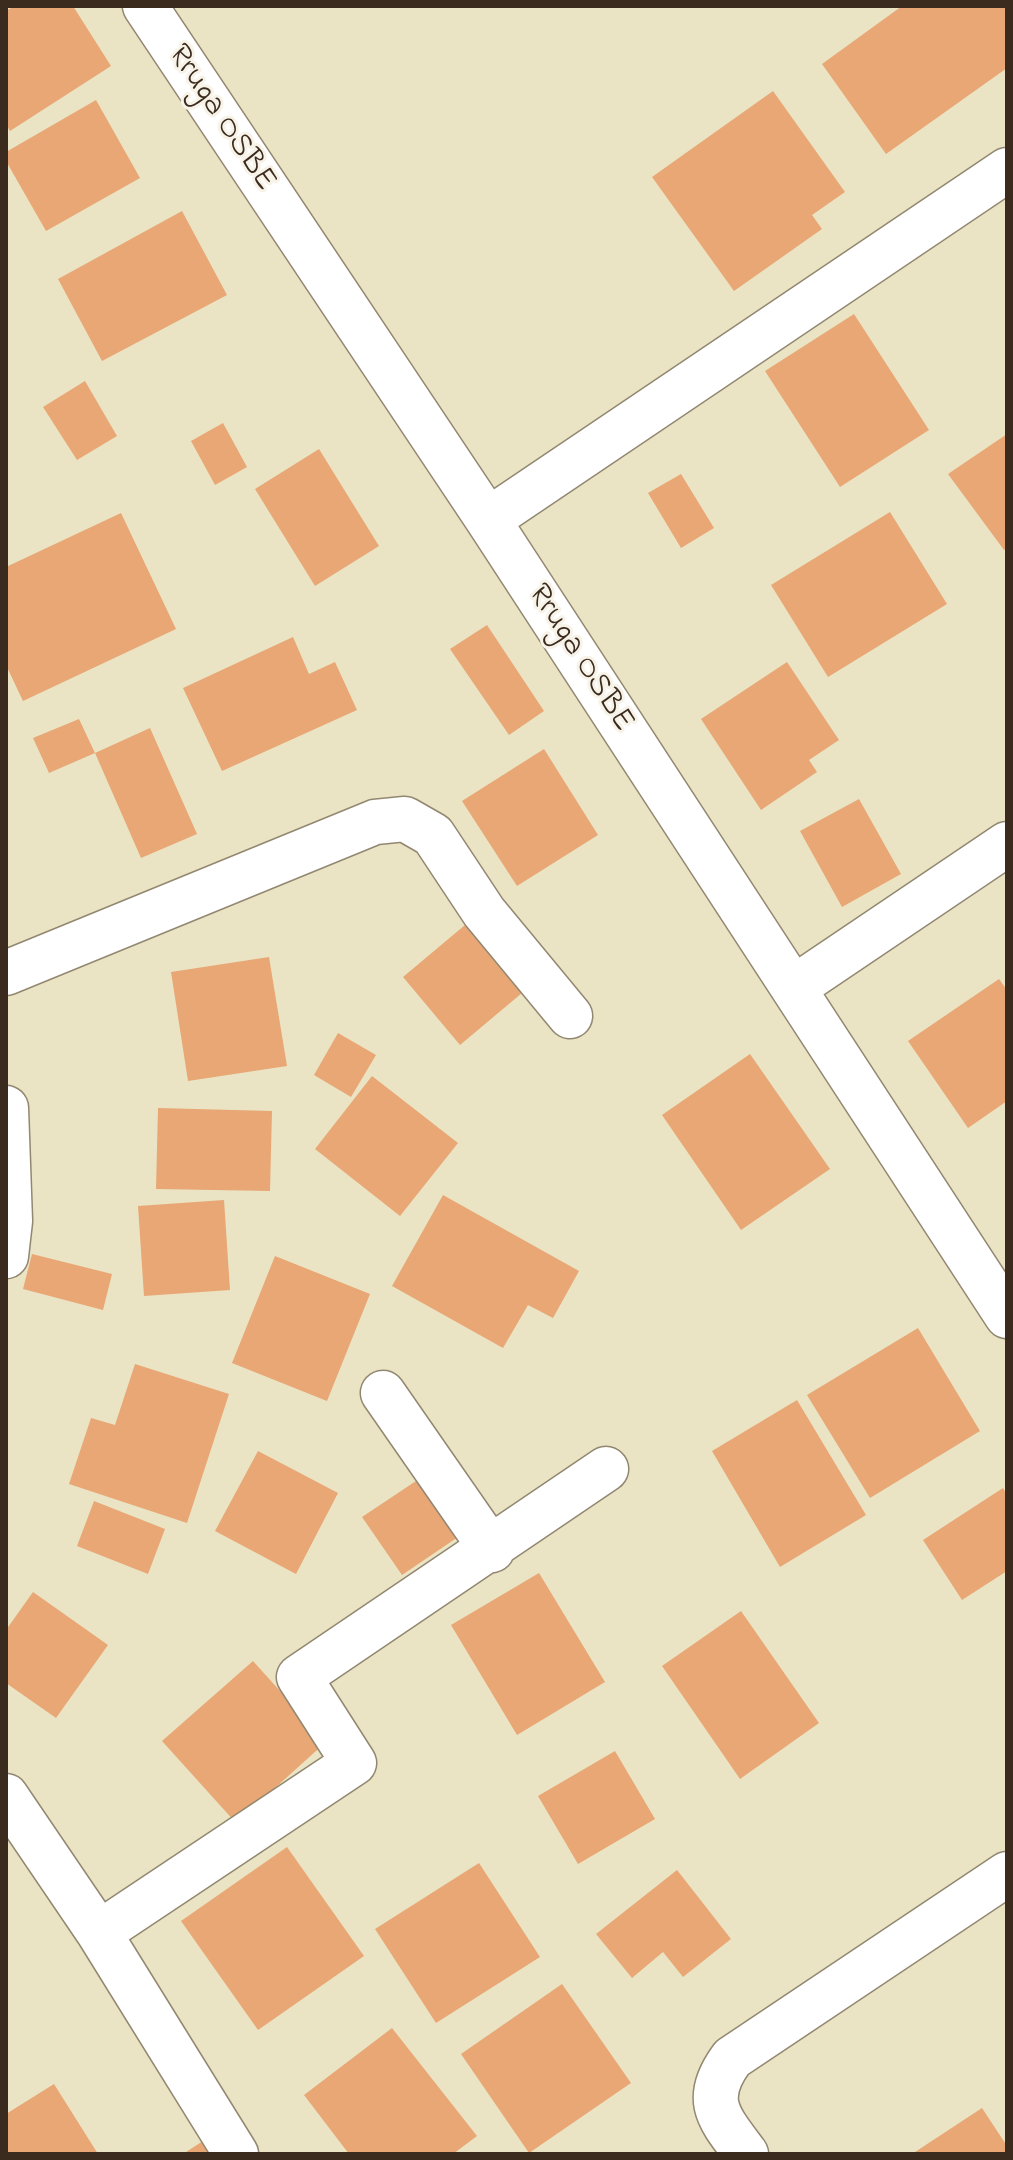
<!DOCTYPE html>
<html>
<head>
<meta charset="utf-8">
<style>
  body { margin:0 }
  #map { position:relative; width:1013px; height:2160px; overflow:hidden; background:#eae4c4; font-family:"Indie Flower",sans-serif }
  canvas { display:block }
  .frame { position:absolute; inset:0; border:8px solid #3b2a1e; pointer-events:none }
</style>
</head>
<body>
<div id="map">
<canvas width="1013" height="2160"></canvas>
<div class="frame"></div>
</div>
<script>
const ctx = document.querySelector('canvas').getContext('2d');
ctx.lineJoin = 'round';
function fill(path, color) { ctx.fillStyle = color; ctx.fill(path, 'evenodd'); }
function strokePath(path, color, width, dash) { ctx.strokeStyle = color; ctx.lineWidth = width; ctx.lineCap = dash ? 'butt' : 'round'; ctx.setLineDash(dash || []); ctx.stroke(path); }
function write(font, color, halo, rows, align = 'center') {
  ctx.font = font + ' "Indie Flower",sans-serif'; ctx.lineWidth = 6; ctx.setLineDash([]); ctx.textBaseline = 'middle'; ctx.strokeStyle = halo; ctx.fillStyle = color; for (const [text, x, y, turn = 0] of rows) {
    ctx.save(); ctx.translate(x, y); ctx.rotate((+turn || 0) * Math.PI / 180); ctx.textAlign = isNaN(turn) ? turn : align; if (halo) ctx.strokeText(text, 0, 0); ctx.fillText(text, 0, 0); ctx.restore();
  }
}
const building = new Path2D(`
  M 14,6 L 73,6 L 111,66 L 10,131 L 6,124 L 6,11 Z
  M 902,6 L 1007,6 L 1007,68 L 886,154 L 822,64 Z
  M 773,91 L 845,192 L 812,215 L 822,229 L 734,291 L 652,177 Z
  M 96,100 L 140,178 L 46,231 L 6,161 L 6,152 Z
  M 182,211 L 227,295 L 102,361 L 58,279 Z
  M 854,314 L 929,430 L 840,487 L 765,371 Z
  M 85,381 L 117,436 L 77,460 L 43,407 Z
  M 223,423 L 247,467 L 215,485 L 191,441 Z
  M 1007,434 L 1007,548 L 1004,550 L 948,474 Z
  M 319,449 L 379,546 L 315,586 L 255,489 Z
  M 681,474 L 714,528 L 681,548 L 648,493 Z
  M 890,512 L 947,604 L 828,677 L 771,585 Z
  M 121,513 L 176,629 L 23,701 L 6,665 L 6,567 Z
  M 487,625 L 544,711 L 509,735 L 450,649 Z
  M 293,637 L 309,674 L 335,662 L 357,710 L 222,771 L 183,688 Z
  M 787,662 L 839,740 L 809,760 L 817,772 L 761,810 L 701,719 Z
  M 79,719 L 95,753 L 49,773 L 33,738 Z
  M 150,728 L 197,834 L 141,858 L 95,753 Z
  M 544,749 L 598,835 L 517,886 L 462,801 Z
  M 859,799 L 901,874 L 842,907 L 800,831 Z
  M 465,925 L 522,993 L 460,1045 L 403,977 Z
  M 269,957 L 287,1066 L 188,1081 L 171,972 Z
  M 999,979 L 1007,990 L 1007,1101 L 968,1128 L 908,1041 Z
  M 338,1033 L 376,1055 L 351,1097 L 314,1075 Z
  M 750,1054 L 830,1169 L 741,1230 L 662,1115 Z
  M 372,1076 L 458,1143 L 400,1216 L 315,1149 Z
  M 158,1108 L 272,1111 L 270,1191 L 156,1189 Z
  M 443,1195 L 579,1271 L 553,1318 L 528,1305 L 503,1348 L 392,1286 Z
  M 224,1200 L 230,1290 L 144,1296 L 138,1206 Z
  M 32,1254 L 112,1274 L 103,1310 L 23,1289 Z
  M 275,1256 L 370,1294 L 327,1401 L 232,1363 Z
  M 918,1328 L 980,1431 L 870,1498 L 807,1395 Z
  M 135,1364 L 229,1394 L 187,1523 L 69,1484 L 91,1418 L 115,1425 Z
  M 797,1400 L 866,1515 L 780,1567 L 712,1451 Z
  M 258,1451 L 338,1493 L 296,1574 L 215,1531 Z
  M 425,1475 L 464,1533 L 402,1575 L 362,1517 Z
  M 1003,1488 L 1007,1495 L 1007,1571 L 962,1600 L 923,1540 Z
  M 94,1501 L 165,1529 L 148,1574 L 77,1546 Z
  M 539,1573 L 605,1682 L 517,1735 L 451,1625 Z
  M 33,1592 L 108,1645 L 56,1718 L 6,1683 L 6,1630 Z
  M 741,1611 L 819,1723 L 740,1779 L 662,1666 Z
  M 253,1661 L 326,1742 L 236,1823 L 162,1741 Z
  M 615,1751 L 655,1819 L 578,1864 L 538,1796 Z
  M 287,1847 L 364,1956 L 258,2030 L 181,1921 Z
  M 479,1863 L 540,1957 L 436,2023 L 375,1929 Z
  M 677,1870 L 731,1939 L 683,1977 L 663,1952 L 632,1978 L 596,1934 Z
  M 562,1984 L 631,2083 L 529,2153 L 461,2054 Z
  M 392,2028 L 477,2136 L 453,2154 L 349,2154 L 304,2095 Z
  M 54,2084 L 98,2154 L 6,2154 L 6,2114 Z
  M 982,2108 L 1007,2146 L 1007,2154 L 912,2154 Z
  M 206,2139 L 216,2154 L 183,2154 Z`);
const minor = new Path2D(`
  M 145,6 L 488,520 L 1007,1316
  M 488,520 L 1007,170
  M 6,973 L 375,822 L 405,819 L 433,835 L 484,912 L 570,1016
  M 795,987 L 1007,844
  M 6,1108 L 10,1221 L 6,1256
  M 383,1393 L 492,1550
  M 6,1796 L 99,1933 L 236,2154
  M 99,1933 L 354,1763 L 299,1677 L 606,1469
  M 746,2154 C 719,2118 701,2100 732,2058 L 1007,1874`);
const streetNames = [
  ["Rruga OSBE",220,119,56],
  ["Rruga OSBE",579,659,57]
];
fill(building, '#e8a775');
strokePath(minor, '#928771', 47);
strokePath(minor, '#fff', 44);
write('32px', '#3b2a1e', '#f7f3e8', streetNames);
</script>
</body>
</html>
